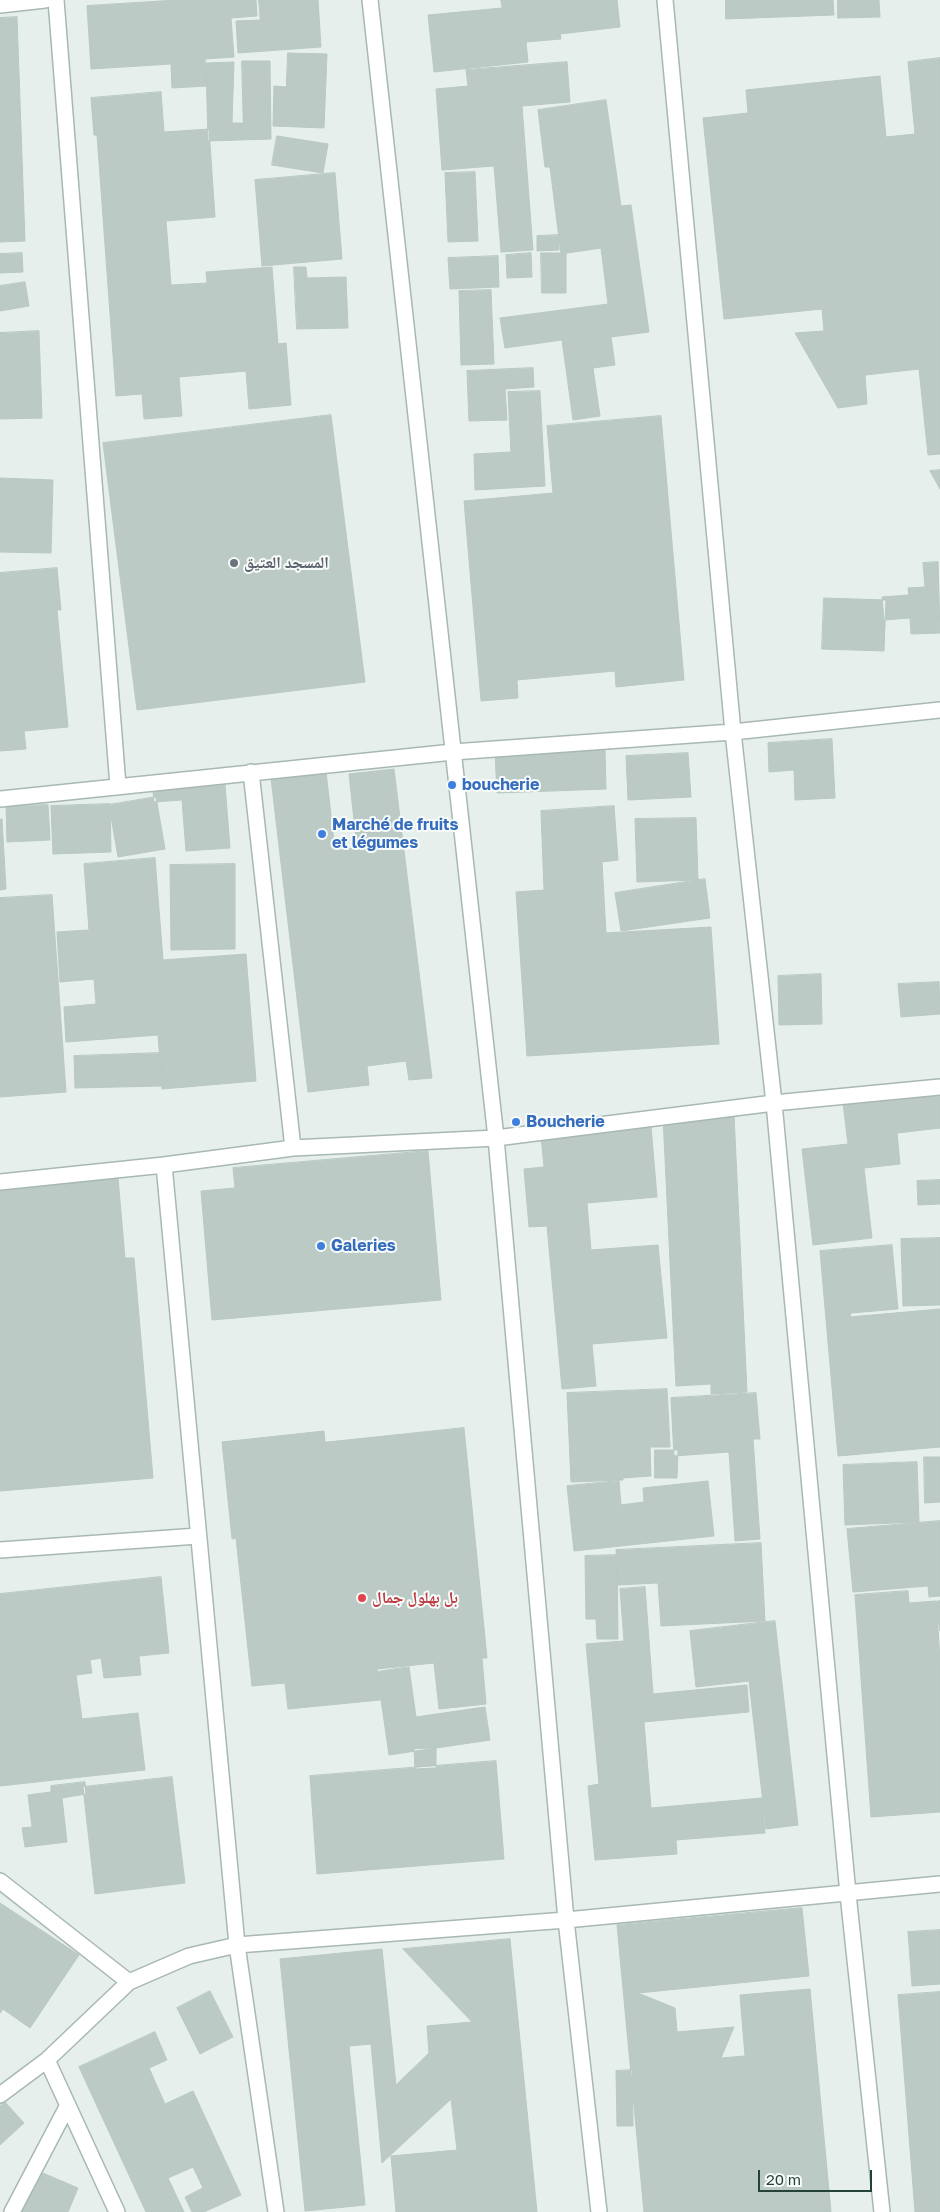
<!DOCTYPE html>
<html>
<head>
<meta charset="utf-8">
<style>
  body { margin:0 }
  #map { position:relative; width:940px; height:2212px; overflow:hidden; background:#e6efeb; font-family:"Golos Text",sans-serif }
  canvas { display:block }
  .scale { position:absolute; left:758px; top:2170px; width:114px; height:22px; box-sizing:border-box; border:2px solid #24423a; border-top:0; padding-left:6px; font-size:15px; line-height:18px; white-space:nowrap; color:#24423a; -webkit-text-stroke:4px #f7fbf9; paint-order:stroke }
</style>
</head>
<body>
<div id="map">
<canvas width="940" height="2212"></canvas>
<div class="scale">20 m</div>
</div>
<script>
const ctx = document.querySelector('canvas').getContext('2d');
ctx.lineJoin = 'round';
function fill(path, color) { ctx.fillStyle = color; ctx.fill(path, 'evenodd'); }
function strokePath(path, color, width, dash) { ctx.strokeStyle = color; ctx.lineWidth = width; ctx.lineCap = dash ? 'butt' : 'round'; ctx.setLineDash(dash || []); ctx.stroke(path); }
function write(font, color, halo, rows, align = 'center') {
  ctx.font = font + ' "Golos Text","Noto Naskh Arabic",sans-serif'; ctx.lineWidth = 4; ctx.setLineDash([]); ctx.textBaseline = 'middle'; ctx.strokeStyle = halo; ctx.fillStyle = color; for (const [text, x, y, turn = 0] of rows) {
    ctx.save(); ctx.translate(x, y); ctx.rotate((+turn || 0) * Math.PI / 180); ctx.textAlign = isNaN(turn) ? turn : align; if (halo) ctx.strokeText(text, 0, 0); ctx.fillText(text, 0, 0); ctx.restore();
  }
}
const building = new Path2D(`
  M 177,0 L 256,0 L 257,16 L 231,18 L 234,57 L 205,59 L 207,86 L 172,88 L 171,64 L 91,69 L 87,6 Z
  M 259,0 L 318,0 L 321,47 L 238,53 L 236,21 L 260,20 Z
  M 501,0 L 617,0 L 620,27 L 560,34 L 561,39 L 526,42 L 528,62 L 434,72 L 428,15 L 502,8 Z
  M 726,0 L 833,0 L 834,15 L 726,19 Z
  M 838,0 L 879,0 L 880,17 L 838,18 Z
  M 17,17 L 25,241 L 0,242 L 0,18 Z
  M 288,53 L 327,54 L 324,128 L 273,126 L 274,86 L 286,87 Z
  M 940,58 L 940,454 L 928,455 L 919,369 L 865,375 L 867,404 L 838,408 L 795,333 L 824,331 L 822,309 L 724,319 L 703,118 L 748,113 L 746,90 L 880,76 L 886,137 L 915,134 L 908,62 Z
  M 242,61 L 270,61 L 271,139 L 208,141 L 206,63 L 234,62 L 232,123 L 243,123 Z
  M 567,62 L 570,102 L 522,106 L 533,250 L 501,252 L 494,166 L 442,170 L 436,89 L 468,86 L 466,70 Z
  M 161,92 L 164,132 L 209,129 L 215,217 L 166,221 L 171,285 L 207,283 L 206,272 L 272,267 L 278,344 L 286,343 L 291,405 L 249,409 L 246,371 L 179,377 L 182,416 L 144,419 L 142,394 L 116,396 L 97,135 L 94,135 L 91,98 Z
  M 606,100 L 621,206 L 631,205 L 649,332 L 611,337 L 615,365 L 593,368 L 600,416 L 573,420 L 562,340 L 505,348 L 500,318 L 608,304 L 601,248 L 561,254 L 550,167 L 545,167 L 538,110 Z
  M 277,136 L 328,144 L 323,173 L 272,165 Z
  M 475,172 L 478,241 L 448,242 L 445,173 Z
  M 335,173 L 342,259 L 262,266 L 255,180 Z
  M 559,235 L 559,250 L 537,251 L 537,236 Z
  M 22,253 L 23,272 L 0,273 L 0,254 Z
  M 531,253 L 532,277 L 507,278 L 506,255 Z
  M 541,253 L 566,253 L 566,293 L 542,293 Z
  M 498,256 L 499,287 L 450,289 L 448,258 Z
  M 294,267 L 306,267 L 307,278 L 346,277 L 348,328 L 297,329 Z
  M 25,282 L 29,306 L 0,311 L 0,286 Z
  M 491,290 L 494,364 L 461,365 L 459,291 Z
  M 39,331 L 42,418 L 0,419 L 0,333 Z
  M 533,368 L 534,387 L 505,389 L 507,420 L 469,421 L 467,371 Z
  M 540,391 L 545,486 L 475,490 L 474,454 L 511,452 L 508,392 Z
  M 331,415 L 365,682 L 137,710 L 103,443 Z
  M 661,416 L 684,680 L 616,687 L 615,671 L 517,680 L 518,698 L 481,701 L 464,501 L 553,493 L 547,426 Z
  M 940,470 L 940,489 L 930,471 Z
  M 0,478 L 53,480 L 51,553 L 0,552 Z
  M 938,562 L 940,633 L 911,634 L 910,618 L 884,620 L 882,597 L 909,595 L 908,588 L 925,587 L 923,563 Z
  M 57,568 L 61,610 L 57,610 L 68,727 L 24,731 L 26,749 L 0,751 L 0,573 Z
  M 824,598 L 886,600 L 884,651 L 822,649 Z
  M 832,739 L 835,798 L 795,800 L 794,770 L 769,772 L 768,743 Z
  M 605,750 L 606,789 L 497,793 L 495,753 Z
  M 688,753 L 691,797 L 628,800 L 626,756 Z
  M 325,763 L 335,850 L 357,848 L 349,774 L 394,769 L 432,1078 L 409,1080 L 406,1061 L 367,1066 L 369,1085 L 308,1092 L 270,770 Z
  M 225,785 L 230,848 L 186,851 L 182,800 L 154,802 L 153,790 Z
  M 156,797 L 165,849 L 118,857 L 109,805 Z
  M 110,804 L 111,852 L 53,854 L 51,806 Z
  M 48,805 L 50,840 L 7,842 L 6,806 Z
  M 614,806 L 618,860 L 602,862 L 606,933 L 711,927 L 719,1044 L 527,1056 L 516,892 L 544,890 L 541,811 Z
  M 696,818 L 698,880 L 637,882 L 635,819 Z
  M 2,819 L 6,889 L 0,890 L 0,820 Z
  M 155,858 L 163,960 L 246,954 L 256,1081 L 162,1089 L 158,1035 L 66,1042 L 64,1007 L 96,1004 L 94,979 L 60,982 L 57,932 L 89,930 L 84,864 Z
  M 235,864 L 235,949 L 171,950 L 170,865 Z
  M 705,879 L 710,918 L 621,931 L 615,893 Z
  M 52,895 L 66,1092 L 0,1097 L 0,898 Z
  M 821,974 L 822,1024 L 779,1025 L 778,976 Z
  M 939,982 L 940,1014 L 901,1017 L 898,984 Z
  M 160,1053 L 161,1086 L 75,1088 L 74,1056 Z
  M 940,1093 L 940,1128 L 897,1133 L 900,1164 L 864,1168 L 872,1238 L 813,1245 L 802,1149 L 848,1144 L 843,1103 Z
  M 734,1114 L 747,1392 L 711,1394 L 711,1384 L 676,1386 L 663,1117 Z
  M 651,1126 L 657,1197 L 587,1203 L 591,1250 L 658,1245 L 667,1338 L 592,1344 L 596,1386 L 562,1389 L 547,1226 L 529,1227 L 524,1169 L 544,1167 L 541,1136 Z
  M 428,1151 L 441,1300 L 212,1320 L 201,1191 L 235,1188 L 233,1168 Z
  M 118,1178 L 125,1258 L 134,1258 L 153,1478 L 0,1491 L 0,1188 Z
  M 940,1180 L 940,1204 L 918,1205 L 917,1181 Z
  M 940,1238 L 940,1305 L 903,1306 L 901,1239 Z
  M 892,1245 L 898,1309 L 851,1313 L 850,1317 L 940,1309 L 940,1447 L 838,1456 L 820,1251 Z
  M 667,1389 L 670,1447 L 650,1447 L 651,1476 L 623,1478 L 623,1480 L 571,1482 L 567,1393 Z
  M 756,1393 L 760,1439 L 753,1439 L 760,1539 L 735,1541 L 729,1452 L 674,1456 L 671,1398 Z
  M 464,1428 L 487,1658 L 482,1658 L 486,1704 L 439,1709 L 434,1663 L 377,1669 L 380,1700 L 288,1709 L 285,1683 L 252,1686 L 236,1538 L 232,1539 L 222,1442 L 324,1431 L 325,1442 Z
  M 655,1450 L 678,1450 L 677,1478 L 655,1478 Z
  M 924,1457 L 940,1457 L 940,1502 L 925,1503 Z
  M 917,1462 L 919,1522 L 845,1525 L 843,1465 Z
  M 619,1481 L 621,1505 L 644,1502 L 643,1488 L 708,1481 L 714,1536 L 574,1551 L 567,1486 Z
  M 940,1521 L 940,1596 L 929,1597 L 928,1586 L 853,1592 L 847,1529 Z
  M 761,1543 L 765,1621 L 661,1626 L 658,1583 L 618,1585 L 616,1550 Z
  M 617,1555 L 618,1639 L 597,1639 L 596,1619 L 586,1619 L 585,1556 Z
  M 161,1577 L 169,1653 L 139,1656 L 141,1675 L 104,1678 L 101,1658 L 90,1660 L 92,1673 L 76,1675 L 82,1719 L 138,1713 L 145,1770 L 0,1786 L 0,1594 Z
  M 645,1587 L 653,1694 L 747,1685 L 749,1712 L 644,1722 L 651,1808 L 762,1798 L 765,1833 L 676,1840 L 677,1854 L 595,1860 L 588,1786 L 599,1784 L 586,1644 L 624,1641 L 620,1589 Z
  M 908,1591 L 909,1603 L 936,1601 L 940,1659 L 940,1812 L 871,1817 L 855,1595 Z
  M 940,1601 L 940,1631 L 935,1602 Z
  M 775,1621 L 798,1825 L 766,1829 L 749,1681 L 696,1687 L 690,1631 Z
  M 409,1667 L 416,1717 L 485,1707 L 490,1740 L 389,1755 L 377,1672 Z
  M 436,1748 L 436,1768 L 415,1769 L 414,1749 Z
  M 496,1761 L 504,1859 L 317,1874 L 310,1776 Z
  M 172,1777 L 185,1883 L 95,1894 L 83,1787 Z
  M 85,1782 L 86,1794 L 62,1798 L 67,1842 L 25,1847 L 22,1828 L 32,1827 L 28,1795 L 51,1792 L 51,1786 Z
  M 0,1903 L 79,1955 L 30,2028 L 3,2009 L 0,2013 Z
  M 802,1908 L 809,1976 L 638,1993 L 675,2008 L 677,2032 L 734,2027 L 721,2058 L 745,2056 L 740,1995 L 810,1989 L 831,2212 L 644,2212 L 617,1925 Z
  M 940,1930 L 940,1984 L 912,1986 L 908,1932 Z
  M 510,1939 L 537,2212 L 396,2212 L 391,2156 L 457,2150 L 451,2099 L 382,2163 L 371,2044 L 349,2046 L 365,2205 L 305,2211 L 280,1959 L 382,1949 L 396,2085 L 429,2053 L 427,2026 L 472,2022 L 403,1949 Z
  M 210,1991 L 233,2037 L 200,2054 L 177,2008 Z
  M 940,1992 L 940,2212 L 915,2212 L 898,1995 Z
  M 155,2032 L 167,2060 L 149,2068 L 165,2104 L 193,2091 L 241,2195 L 204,2212 L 192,2212 L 185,2197 L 203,2188 L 193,2167 L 168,2178 L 184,2212 L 146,2212 L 79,2067 Z
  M 632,2070 L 633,2126 L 617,2126 L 616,2071 Z
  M 5,2102 L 24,2123 L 0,2145 L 0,2106 Z
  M 38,2171 L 78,2188 L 68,2212 L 20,2212 Z`);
const minor = new Path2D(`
  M 56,0 L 118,786
  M 370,0 L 496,1138 L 566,1920 L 599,2212
  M 665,0 L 733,732 L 774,1103 L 848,1894 L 882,2212
  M 0,5 L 45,0
  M 251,772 L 293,1148
  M 0,799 L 453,752 L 733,732 L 940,710
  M 164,1165 L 237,1945 L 276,2212
  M 0,1182 L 164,1165 L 293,1148 L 496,1138 L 774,1103 L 940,1087
  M 0,1550 L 198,1536
  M 0,1881 L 129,1982
  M 47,2060 L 117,2212
  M 0,2095 L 47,2060 L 129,1982 L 189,1956 L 237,1945 L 566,1920 L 940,1884
  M 12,2212 L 68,2105`);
const markers = [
  [234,563,5,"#6b7280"],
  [452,785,5,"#3f7fe0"],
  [322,834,5,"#3f7fe0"],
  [516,1122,5,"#3f7fe0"],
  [321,1246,5,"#3f7fe0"],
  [362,1598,5,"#e0444e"]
];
const worshipNames = [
  ["المسجد العتيق",244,563]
];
const shopNames = [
  ["boucherie",462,785],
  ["Marché de fruits",332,825],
  ["et légumes",332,843],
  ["Boucherie",526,1122],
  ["Galeries",331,1246]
];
const healthNames = [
  ["بل بهلول جمال",372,1598]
];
fill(building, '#bbcac4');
strokePath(building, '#b8c9c2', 1);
strokePath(minor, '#a8b8b2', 18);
strokePath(minor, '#fff', 15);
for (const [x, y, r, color] of markers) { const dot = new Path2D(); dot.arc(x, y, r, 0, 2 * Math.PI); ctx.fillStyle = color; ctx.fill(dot); strokePath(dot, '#f7fbf9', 2); }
write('bold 16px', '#5b616d', '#f7fbf9', worshipNames, 'left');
write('bold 16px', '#366cbe', '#f7fbf9', shopNames, 'left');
write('bold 16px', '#be3a42', '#f7fbf9', healthNames, 'left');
</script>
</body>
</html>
